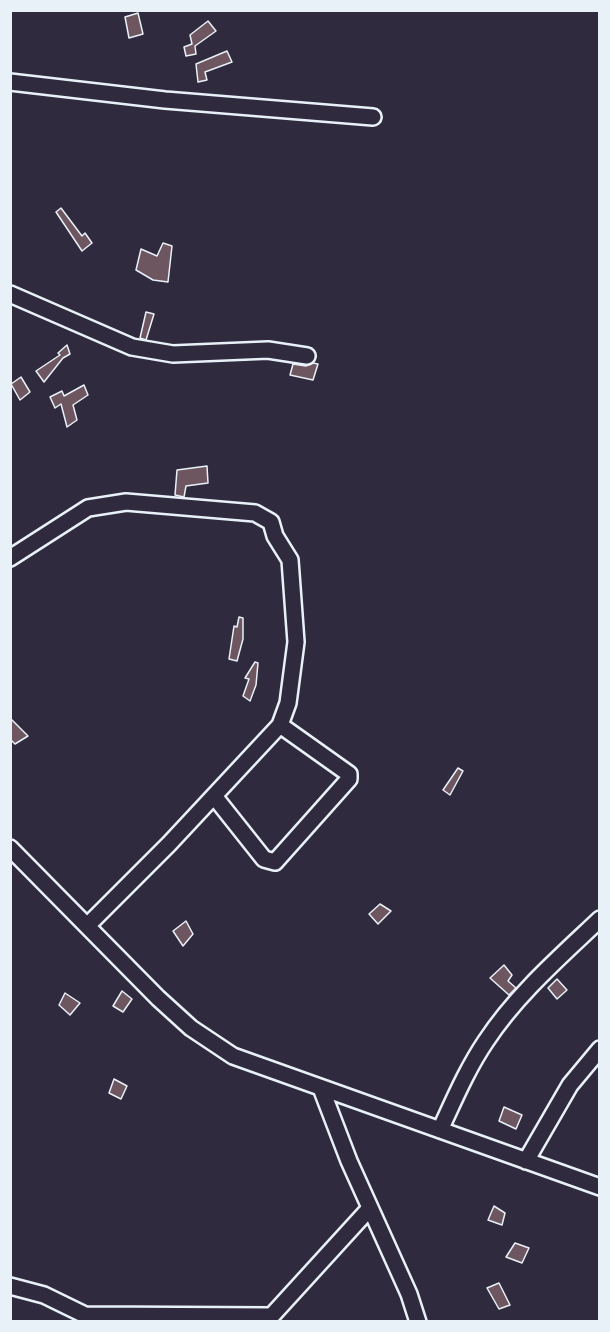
<!DOCTYPE html>
<html>
<head>
<meta charset="utf-8">
<style>
  body { margin:0 }
  #map { position:relative; width:610px; height:1332px; overflow:hidden; background:#2f2a3d; font-family:Dekko,sans-serif }
  canvas { display:block }
  .frame { position:absolute; inset:0; border:12px solid #e8f1f8; pointer-events:none }
</style>
</head>
<body>
<div id="map">
<canvas width="610" height="1332"></canvas>
<div class="frame"></div>
</div>
<script>
const ctx = document.querySelector('canvas').getContext('2d');
ctx.lineJoin = 'round';
function fill(path, color) { ctx.fillStyle = color; ctx.fill(path, 'evenodd'); }
function strokePath(path, color, width, dash) { ctx.strokeStyle = color; ctx.lineWidth = width; ctx.lineCap = dash ? 'butt' : 'round'; ctx.setLineDash(dash || []); ctx.stroke(path); }
const building = new Path2D(`
  M 138,13 L 143,34 L 129,38 L 125,17 Z
  M 208,21 L 216,31 L 195,46 L 196,54 L 186,56 L 184,47 L 192,44 L 190,35 Z
  M 227,51 L 232,62 L 205,72 L 207,80 L 198,82 L 196,64 Z
  M 61,208 L 82,236 L 85,233 L 92,243 L 82,251 L 56,212 Z
  M 163,243 L 172,246 L 168,282 L 153,280 L 136,270 L 141,249 L 157,256 Z
  M 146,312 L 154,314 L 146,340 L 140,338 Z
  M 67,345 L 70,354 L 63,358 L 44,382 L 36,371 L 60,355 L 58,353 Z
  M 313,363 L 318,364 L 313,380 L 290,375 L 293,364 L 306,366 Z
  M 21,377 L 30,392 L 20,400 L 11,384 Z
  M 84,385 L 88,395 L 73,405 L 77,420 L 67,427 L 61,404 L 55,408 L 50,397 L 62,391 L 64,396 Z
  M 207,466 L 208,483 L 186,486 L 184,497 L 175,495 L 177,470 Z
  M 239,617 L 243,618 L 243,639 L 237,661 L 229,659 L 234,626 L 237,627 Z
  M 255,662 L 258,663 L 256,685 L 250,701 L 243,696 L 249,679 L 245,678 Z
  M 10,718 L 28,736 L 15,744 L 10,739 Z
  M 458,768 L 463,771 L 450,795 L 443,790 Z
  M 380,904 L 391,911 L 378,924 L 369,914 Z
  M 186,921 L 193,934 L 183,946 L 173,931 Z
  M 504,965 L 512,975 L 508,981 L 516,988 L 509,995 L 490,978 Z
  M 557,979 L 567,990 L 557,999 L 548,988 Z
  M 122,991 L 132,999 L 123,1012 L 113,1006 Z
  M 65,993 L 80,1003 L 70,1015 L 59,1005 Z
  M 114,1079 L 127,1086 L 121,1099 L 109,1093 Z
  M 504,1107 L 522,1115 L 516,1129 L 499,1121 Z
  M 494,1206 L 505,1213 L 502,1225 L 488,1220 Z
  M 515,1243 L 529,1248 L 522,1263 L 506,1257 Z
  M 499,1283 L 510,1305 L 499,1309 L 487,1288 Z`);
const minor = new Path2D(`
  M 10,82 L 165,100 L 373,117
  M 10,294 L 132,347 L 173,354 L 268,350 L 307,356
  M 10,558 L 88,508 L 126,502 L 255,513 L 271,522 L 275,536 L 290,560 L 296,642 L 288,703 L 280,725 L 169,844 L 87,926
  M 214,796 L 264,859 L 275,862 L 349,779 L 349,774 L 280,725
  M 10,848 L 158,998 L 191,1028 L 233,1056 L 600,1187
  M 321,1088 L 349,1161 L 409,1294 L 418,1322
  M 440,1130 C 454,1100 467,1069 486,1041 C 516,995 561,956 600,919
  M 526,1161 L 570,1085 L 600,1049
  M 10,1286 L 44,1295 L 85,1315 L 270,1316
  M 266,1322 L 370,1208`);
fill(building, '#6e5661');
strokePath(building, '#e8f1f8', 1.5);
strokePath(minor, '#e8f1f8', 20);
strokePath(minor, '#2f2a3d', 15);
</script>
</body>
</html>
